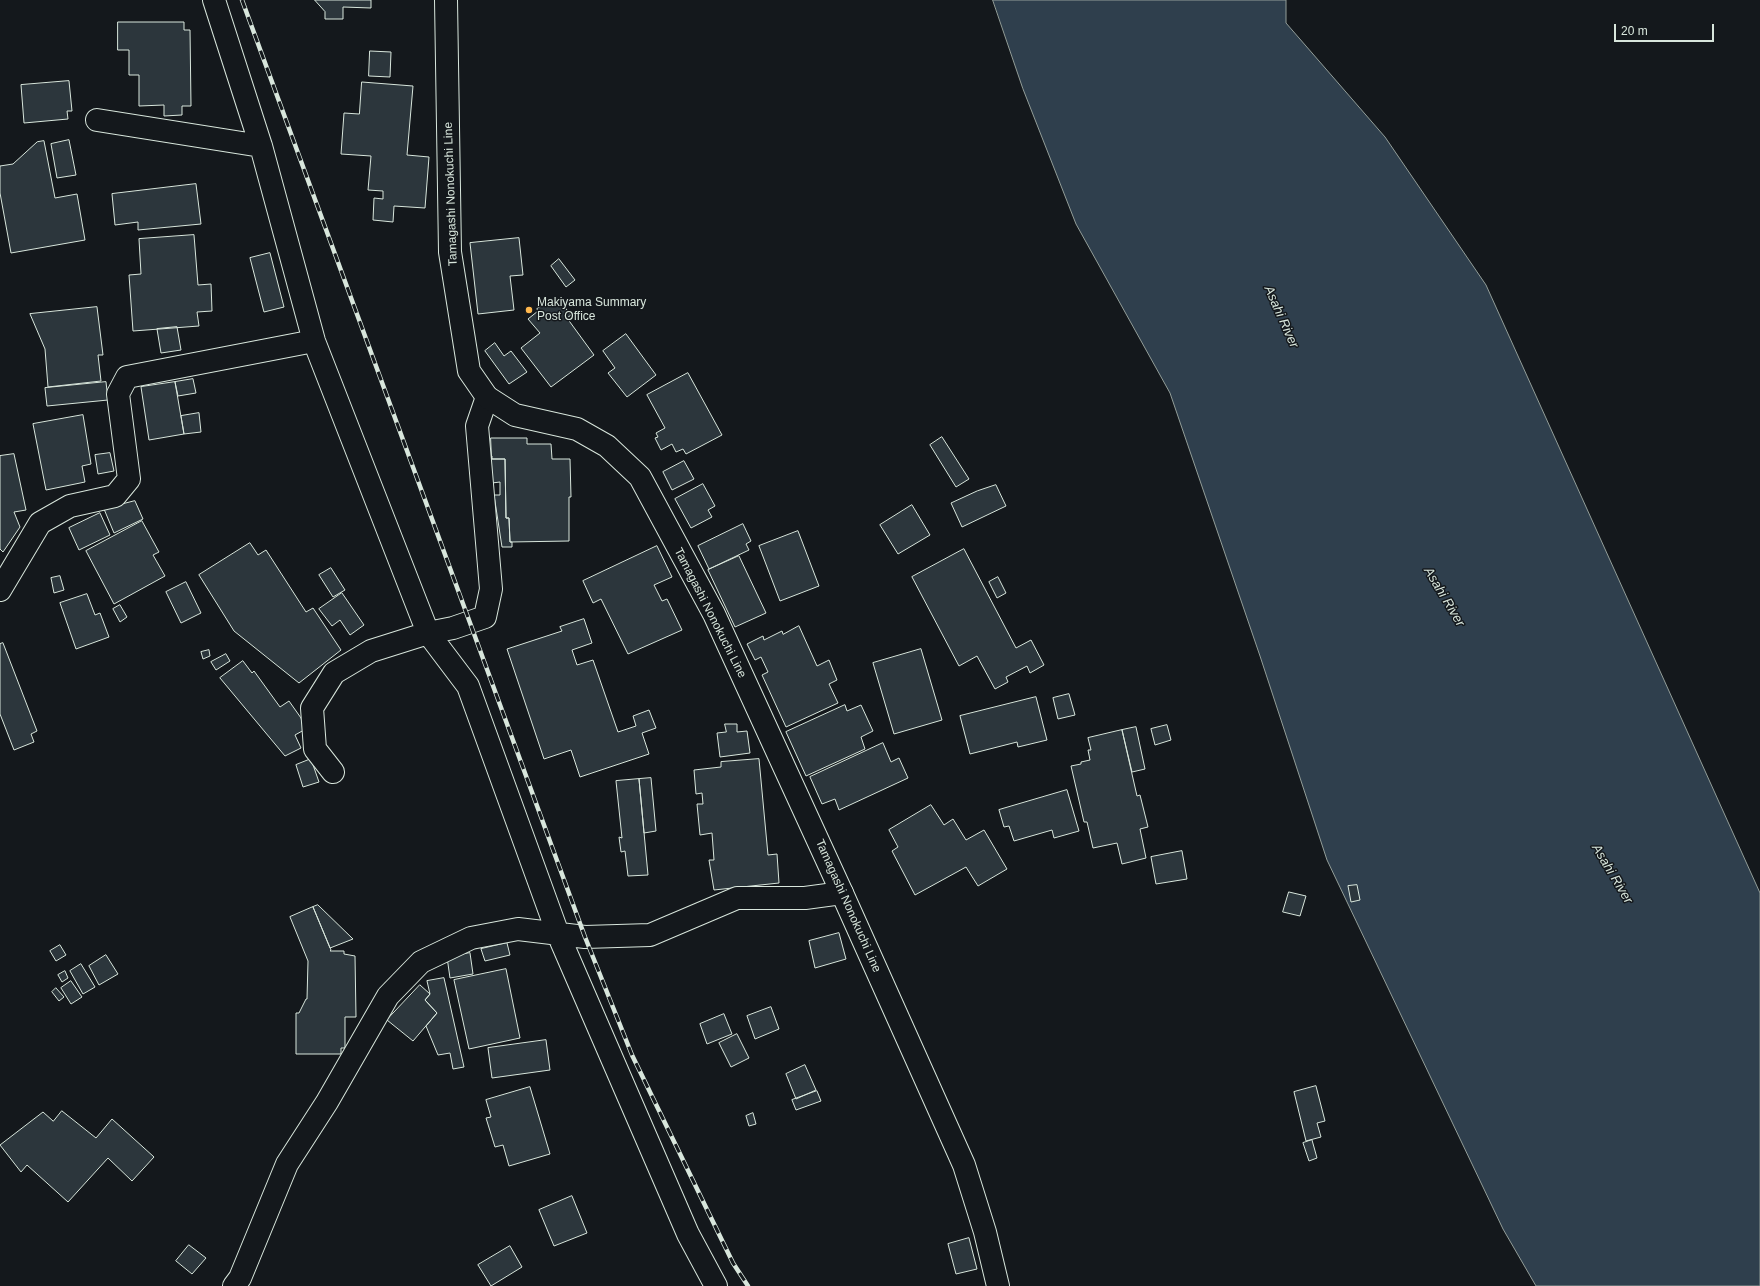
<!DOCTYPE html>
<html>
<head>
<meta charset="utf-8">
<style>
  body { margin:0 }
  #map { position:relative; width:1760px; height:1286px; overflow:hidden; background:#14181c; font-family:Helvetica,sans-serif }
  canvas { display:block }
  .scale { position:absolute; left:1614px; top:24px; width:100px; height:18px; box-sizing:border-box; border:2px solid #d8e6dc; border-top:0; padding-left:5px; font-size:12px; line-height:14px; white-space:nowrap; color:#d8e6dc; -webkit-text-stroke:3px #14181c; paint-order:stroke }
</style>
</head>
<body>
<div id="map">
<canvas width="1760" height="1286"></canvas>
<div class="scale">20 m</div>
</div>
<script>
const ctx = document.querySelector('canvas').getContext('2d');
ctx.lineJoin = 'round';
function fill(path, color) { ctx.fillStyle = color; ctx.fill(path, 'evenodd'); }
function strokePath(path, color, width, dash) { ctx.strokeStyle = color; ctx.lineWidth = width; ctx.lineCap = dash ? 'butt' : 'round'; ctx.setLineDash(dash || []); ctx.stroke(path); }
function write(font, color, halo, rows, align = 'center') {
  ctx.font = font + ' Helvetica,sans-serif'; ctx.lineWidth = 3; ctx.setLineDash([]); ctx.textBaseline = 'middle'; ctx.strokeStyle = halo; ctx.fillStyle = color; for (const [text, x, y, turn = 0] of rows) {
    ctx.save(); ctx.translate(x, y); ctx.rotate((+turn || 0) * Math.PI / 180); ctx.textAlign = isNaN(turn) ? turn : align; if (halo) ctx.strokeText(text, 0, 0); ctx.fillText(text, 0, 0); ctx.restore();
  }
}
const water = new Path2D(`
  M 993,0 L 1286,0 L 1286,23 L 1385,137 L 1486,285 L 1760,893 L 1760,1286 L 1536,1286 L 1503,1229 L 1327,860 L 1260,656 L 1170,393 L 1076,224 L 1023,89 Z`);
const building = new Path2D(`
  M 315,0 L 371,0 L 371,8 L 343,7 L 343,19 L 325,19 L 325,12 Z
  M 118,22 L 184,22 L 184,30 L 190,30 L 191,106 L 182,106 L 182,115 L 164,116 L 164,105 L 139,106 L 139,75 L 129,75 L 129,50 L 118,50 Z
  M 370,51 L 391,52 L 390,77 L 369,76 Z
  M 69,81 L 72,111 L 67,111 L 68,119 L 24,123 L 21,85 Z
  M 362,82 L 413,86 L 407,155 L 429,157 L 425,208 L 394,206 L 393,222 L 373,220 L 374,198 L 383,199 L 383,191 L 368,190 L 371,156 L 341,154 L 344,113 L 359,114 Z
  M 69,140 L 76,175 L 57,178 L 51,144 Z
  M 44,141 L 55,198 L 77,194 L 85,240 L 11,253 L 0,193 L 0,166 L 13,164 L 37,142 Z
  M 196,184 L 201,224 L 138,230 L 138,222 L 115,225 L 112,194 Z
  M 194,235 L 198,285 L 211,284 L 212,311 L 197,312 L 199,326 L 133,331 L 129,275 L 141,274 L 139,239 Z
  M 519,238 L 523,275 L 510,276 L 514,310 L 478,314 L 470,243 Z
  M 270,253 L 284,307 L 264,312 L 250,258 Z
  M 559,259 L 575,280 L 566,287 L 551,266 Z
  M 551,300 L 553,304 L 559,300 L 571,315 L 567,318 L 594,355 L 551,387 L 521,348 L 540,333 L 528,319 L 538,311 L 537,309 Z
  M 97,307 L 103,355 L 98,355 L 101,381 L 48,387 L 45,349 L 30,314 Z
  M 177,327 L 181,350 L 161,353 L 157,329 Z
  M 626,334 L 656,375 L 627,397 L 608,373 L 615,368 L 603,351 Z
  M 495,343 L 504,356 L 511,351 L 527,372 L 509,384 L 485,351 Z
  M 688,373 L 722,435 L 686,454 L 683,449 L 676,452 L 672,444 L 661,450 L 655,438 L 658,437 L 656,433 L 665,428 L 647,395 Z
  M 193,379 L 196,393 L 178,396 L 175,382 Z
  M 106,382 L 108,400 L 47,406 L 45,388 Z
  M 175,382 L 184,434 L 149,440 L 141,387 Z
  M 199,413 L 201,432 L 184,434 L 181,416 Z
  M 83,415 L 91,464 L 82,466 L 85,482 L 46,490 L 33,424 Z
  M 942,437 L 969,479 L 956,487 L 930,445 Z
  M 491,438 L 527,438 L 527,444 L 551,444 L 552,459 L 570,459 L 571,497 L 569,497 L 569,541 L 510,542 L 509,518 L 506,518 L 505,459 L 492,459 Z
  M 110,453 L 114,471 L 98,474 L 95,455 Z
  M 14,454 L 26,510 L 14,512 L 20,527 L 3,552 L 0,549 L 0,456 Z
  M 487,456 L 492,456 L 492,459 L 505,459 L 506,518 L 509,518 L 510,542 L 512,542 L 512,547 L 502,547 L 494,495 L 500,495 L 500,482 L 492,483 Z
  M 684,461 L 694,479 L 672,490 L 663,472 Z
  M 703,484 L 715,506 L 708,510 L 712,517 L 691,528 L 675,499 Z
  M 996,485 L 1006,506 L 962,527 L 951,503 L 977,491 Z
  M 135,501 L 143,519 L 114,533 L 104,509 Z
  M 912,505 L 930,535 L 898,554 L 880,525 Z
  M 100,513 L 110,535 L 79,550 L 69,528 Z
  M 142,521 L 159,552 L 153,555 L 165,576 L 114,604 L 86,551 Z
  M 743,524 L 751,541 L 746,544 L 749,550 L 709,569 L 698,546 Z
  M 798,531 L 819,586 L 780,601 L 759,546 Z
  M 250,543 L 258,555 L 266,550 L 306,612 L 313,608 L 341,650 L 299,683 L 234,631 L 199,575 Z
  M 657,546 L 672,577 L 654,585 L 662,601 L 667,599 L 682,630 L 628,654 L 601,599 L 593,603 L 583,581 Z
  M 964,549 L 1016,648 L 1031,640 L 1044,665 L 1030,673 L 1027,666 L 1006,677 L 1008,682 L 995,689 L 977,656 L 959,666 L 912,577 Z
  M 739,556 L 766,613 L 735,627 L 708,570 Z
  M 331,568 L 345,590 L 333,597 L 319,575 Z
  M 60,576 L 64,590 L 54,593 L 51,578 Z
  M 998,577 L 1006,593 L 997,598 L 989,582 Z
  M 186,582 L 201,613 L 181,623 L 166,592 Z
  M 342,593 L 364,625 L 350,635 L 340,620 L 332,626 L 319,609 Z
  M 87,594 L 95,615 L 100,613 L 109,637 L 76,649 L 60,603 Z
  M 120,605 L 127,617 L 120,622 L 113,609 Z
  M 584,619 L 592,643 L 572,650 L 577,665 L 593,660 L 618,732 L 636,726 L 633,716 L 649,710 L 656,728 L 642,733 L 649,754 L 580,777 L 571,750 L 544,759 L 507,649 L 562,631 L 560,627 Z
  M 799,626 L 817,666 L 829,660 L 837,680 L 829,684 L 838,703 L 786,727 L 762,675 L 768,672 L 761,657 L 755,660 L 747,644 L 763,636 L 764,640 L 782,631 L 783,634 Z
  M 3,643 L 37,731 L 31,734 L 34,742 L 14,750 L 0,714 L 0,644 Z
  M 921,649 L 942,720 L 894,734 L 873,663 Z
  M 209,650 L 210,656 L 203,659 L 201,652 Z
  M 226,654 L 230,661 L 216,670 L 211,662 Z
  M 243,661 L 252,673 L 254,671 L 280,707 L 289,701 L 301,718 L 304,730 L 295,735 L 301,748 L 285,756 L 220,678 Z
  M 1069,694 L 1075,715 L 1058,719 L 1053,698 Z
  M 1036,697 L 1047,740 L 1018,747 L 1017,742 L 970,754 L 960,716 Z
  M 845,705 L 847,711 L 861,705 L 873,731 L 861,737 L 865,749 L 806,776 L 786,732 Z
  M 725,724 L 737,724 L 737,732 L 747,731 L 750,753 L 720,757 L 717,733 L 726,732 Z
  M 1167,725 L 1171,740 L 1155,745 L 1151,729 Z
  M 1136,727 L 1145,769 L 1132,772 L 1122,730 Z
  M 1122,730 L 1137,796 L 1140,795 L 1148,827 L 1140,829 L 1146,858 L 1122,864 L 1117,843 L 1093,848 L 1087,822 L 1084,822 L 1071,766 L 1081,764 L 1081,762 L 1090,760 L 1088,750 L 1091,750 L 1088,738 Z
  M 883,743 L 891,762 L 899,758 L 908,778 L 839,810 L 835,799 L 822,804 L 810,777 Z
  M 311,759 L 319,782 L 303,787 L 296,765 Z
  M 759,759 L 768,855 L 777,854 L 779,883 L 714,890 L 709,860 L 714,860 L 712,833 L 700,835 L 697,804 L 703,804 L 702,793 L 696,794 L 694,770 L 721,767 L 721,762 Z
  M 651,778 L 656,831 L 644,833 L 639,779 Z
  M 639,779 L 648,875 L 628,876 L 625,851 L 621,852 L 619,837 L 622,838 L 616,781 Z
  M 1067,790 L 1079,831 L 1054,838 L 1052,830 L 1014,841 L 1009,826 L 1004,827 L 999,810 Z
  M 931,805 L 944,825 L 953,819 L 966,840 L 984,830 L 1007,869 L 978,886 L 966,867 L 915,895 L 892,851 L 898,847 L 889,830 Z
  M 1182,851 L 1187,879 L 1156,884 L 1151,857 Z
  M 1357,885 L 1360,900 L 1351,902 L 1348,886 Z
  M 1289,892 L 1306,896 L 1300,916 L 1283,912 Z
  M 318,905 L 353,939 L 330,948 L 313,907 Z
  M 313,907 L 331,950 L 330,951 L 344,951 L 344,954 L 355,956 L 356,1017 L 345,1017 L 345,1048 L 341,1048 L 341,1054 L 296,1054 L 296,1013 L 299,1013 L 306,999 L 307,999 L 308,961 L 290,917 Z
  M 839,933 L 846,959 L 815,968 L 809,941 Z
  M 507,943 L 510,955 L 485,961 L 481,949 Z
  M 60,945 L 66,955 L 56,961 L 50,951 Z
  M 470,953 L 473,974 L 450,978 L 447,957 Z
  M 106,955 L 118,974 L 99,985 L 89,966 Z
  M 81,964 L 95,987 L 83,994 L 70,971 Z
  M 506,969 L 520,1038 L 469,1049 L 454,980 Z
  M 65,971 L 68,978 L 62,982 L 58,975 Z
  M 444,978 L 464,1067 L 453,1069 L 450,1053 L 438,1055 L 426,1026 L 437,1013 L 425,1000 L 430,994 L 427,981 Z
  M 71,981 L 82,997 L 71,1004 L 61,988 Z
  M 420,985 L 430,994 L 425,1000 L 437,1013 L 413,1041 L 387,1020 Z
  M 56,988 L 64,997 L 59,1001 L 52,992 Z
  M 771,1007 L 779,1029 L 755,1039 L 747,1016 Z
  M 724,1014 L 732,1034 L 707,1044 L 700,1024 Z
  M 737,1034 L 749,1058 L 731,1067 L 719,1043 Z
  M 546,1040 L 550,1070 L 492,1078 L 488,1048 Z
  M 805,1065 L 816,1090 L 796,1099 L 786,1074 Z
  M 1316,1086 L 1325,1121 L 1317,1123 L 1321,1137 L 1306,1141 L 1294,1092 Z
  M 530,1087 L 550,1154 L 509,1166 L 503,1145 L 495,1147 L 486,1118 L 491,1117 L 486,1100 Z
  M 817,1091 L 821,1101 L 796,1110 L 792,1100 Z
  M 62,1111 L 96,1138 L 112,1119 L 154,1157 L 132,1181 L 108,1158 L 68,1202 L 27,1165 L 21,1172 L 0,1145 L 43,1112 L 53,1121 Z
  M 753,1113 L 756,1124 L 749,1126 L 746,1116 Z
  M 1312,1140 L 1317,1158 L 1309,1161 L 1303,1143 Z
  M 572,1196 L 587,1233 L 554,1246 L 539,1210 Z
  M 969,1238 L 977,1269 L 956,1274 L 948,1244 Z
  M 189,1245 L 206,1258 L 192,1274 L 176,1261 Z
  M 510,1246 L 522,1267 L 491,1286 L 478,1265 Z`);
const street = new Path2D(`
  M 214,0 L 261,146 L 314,341 L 428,633 L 468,686 L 558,934 L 688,1234 L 716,1286
  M 97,120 L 261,146
  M 0,590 L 40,523 L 70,506 L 115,496 L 129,479 L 118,394 L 127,377 L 314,341
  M 333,772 L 315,749 L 312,708 L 334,673 L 371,651 L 428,633 L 453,628 L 485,617 L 491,589 L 477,426 L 487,397
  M 234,1286 L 240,1278 L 287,1164 L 327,1102 L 388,996 L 421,962 L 471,938 L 518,929 L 585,937 L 650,935 L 737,898 L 805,898 L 842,893`);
const secondary = new Path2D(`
  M 446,0 L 450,252 L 469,371 L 487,397 L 515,415 L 577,429 L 607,446 L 640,477 L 714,614 L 842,893 L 964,1165 L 985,1232 L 998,1286`);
const rail = new Path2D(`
  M 242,0 L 585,937 L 632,1055 L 733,1263 L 748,1286`);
const markers = [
  [529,310,4,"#ffb74d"]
];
const streetNames = [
  ["Tamagashi Nonokuchi Line",451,194,-92],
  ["Tamagashi Nonokuchi Line",710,613,63],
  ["Tamagashi Nonokuchi Line",848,906,66]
];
const poiNames = [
  ["Makiyama Summary",537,303],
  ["Post Office",537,317]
];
const waterNames = [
  ["Asahi River",1281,317,66],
  ["Asahi River",1444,597,59],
  ["Asahi River",1612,874,59]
];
fill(water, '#2f3f4d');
strokePath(water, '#939e99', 1);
fill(building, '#2c363c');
strokePath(building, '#d8e6dc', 1);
strokePath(street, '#d8e6dc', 24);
strokePath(secondary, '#d8e6dc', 24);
strokePath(street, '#14181c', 22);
strokePath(secondary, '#14181c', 22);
strokePath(rail, '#d8e6dc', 4.5);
strokePath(rail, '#14181c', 3, [9]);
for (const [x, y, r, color] of markers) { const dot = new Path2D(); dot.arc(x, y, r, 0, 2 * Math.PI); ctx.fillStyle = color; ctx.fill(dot); strokePath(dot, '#14181c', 1.5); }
write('12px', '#d8e6dc', '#14181c', streetNames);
write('12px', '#d8e6dc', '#14181c', poiNames, 'left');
write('italic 13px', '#d8e6dc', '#14181c', waterNames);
</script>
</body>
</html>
